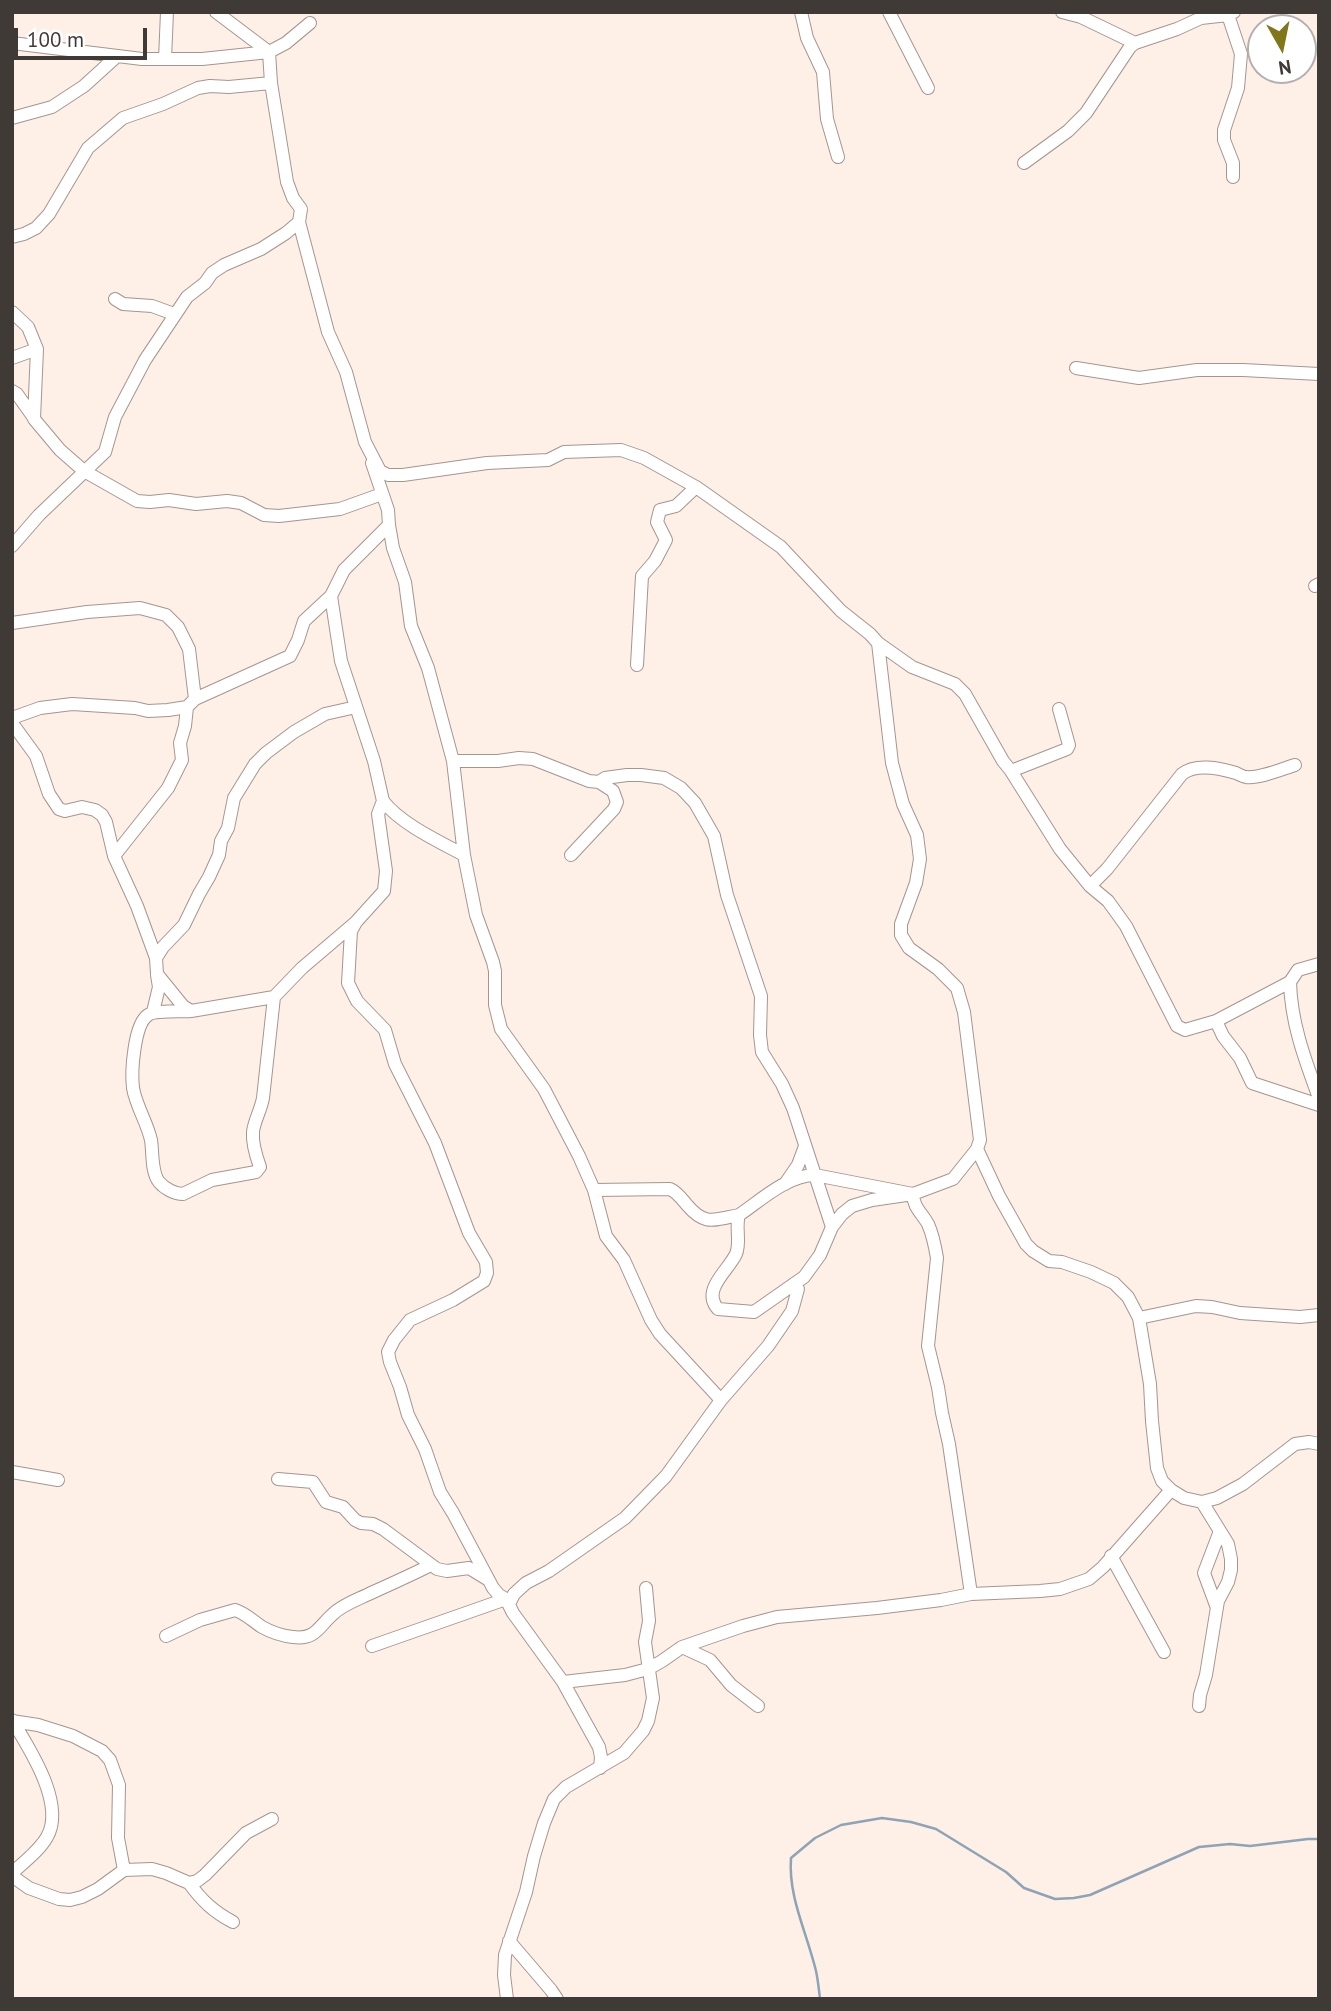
<!DOCTYPE html>
<html>
<head>
<meta charset="utf-8">
<style>
  body { margin:0 }
  #map { position:relative; width:1331px; height:2011px; overflow:hidden; background:#feefe7; font-family:"PT Sans",sans-serif }
  canvas { display:block }
  .frame { position:absolute; inset:0; border:14px solid #403a37; pointer-events:none }
  .north { position:absolute; left:1247px; top:14px; width:70px; height:70px; box-sizing:border-box; background:#fff; border:2px solid #b3b0af; border-radius:50%; rotate:171deg; font-size:19px; font-weight:700; line-height:28px; text-align:center; color:#403a37 }
  .north::after { content:''; display:block; margin:auto; width:24px; height:32px; background:#817619; clip-path:polygon(50% 0,100% 100%,50% 72%,0 100%) }
  .scale { position:absolute; left:14px; top:28px; width:133px; height:32px; box-sizing:border-box; border:4px solid #403a37; border-top:0; padding-left:9px; font-size:21px; line-height:24px; white-space:nowrap; color:#403a37; -webkit-text-stroke:5px #fff; paint-order:stroke }
</style>
</head>
<body>
<div id="map">
<canvas width="1331" height="2011"></canvas>
<div class="frame"></div>
<div class="north">N</div>
<div class="scale">100 m</div>
</div>
<script>
const ctx = document.querySelector('canvas').getContext('2d');
ctx.lineJoin = 'round';
function strokePath(path, color, width, dash) { ctx.strokeStyle = color; ctx.lineWidth = width; ctx.lineCap = dash ? 'butt' : 'round'; ctx.setLineDash(dash || []); ctx.stroke(path); }
const stream = new Path2D(`
  M 820,1999 C 819,1990 818,1980 816,1971 C 807,1933 788,1897 791,1858 L 815,1838 L 841,1825 L 882,1818 L 911,1822 L 936,1829 L 1006,1872 L 1024,1888 L 1055,1899 L 1074,1898 L 1090,1895 L 1199,1847 L 1230,1844 L 1250,1846 L 1308,1839 L 1319,1839`);
const minor = new Path2D(`
  M 216,12 L 269,52 L 271,83 L 287,182 L 293,198 L 301,209 L 299,222 L 328,332 L 346,372 L 365,442 L 380,471 L 388,475 L 403,475 L 487,463 L 548,460 L 564,452 L 621,450 L 644,458 L 696,487 L 781,547 L 841,611 L 870,634 L 878,643 L 912,667 L 955,684 L 965,694 L 1003,761 L 1011,771 L 1060,849 L 1090,886 L 1108,901 L 1126,926 L 1177,1026 L 1185,1030 L 1216,1021 L 1290,982 L 1298,970 L 1319,964
  M 801,12 L 807,38 L 823,72 L 827,119 L 838,157
  M 889,12 L 928,88
  M 1062,12 L 1081,17 L 1135,43
  M 1228,15 L 1241,54 L 1238,88 L 1224,130 L 1224,140 L 1233,163 L 1233,177
  M 12,43 L 142,59 L 202,59 L 269,52 L 286,43 L 310,23
  M 165,59 L 167,12
  M 12,118 L 52,107 L 84,86 L 116,57
  M 1024,163 L 1068,131 L 1086,113 L 1130,47 L 1135,43 L 1177,29 L 1201,18 L 1228,15 L 1234,12
  M 12,237 L 24,234 L 36,228 L 49,214 L 88,148 L 123,118 L 163,104 L 198,88 L 210,86 L 229,87 L 271,83
  M 115,299 L 123,304 L 152,306 L 174,314
  M 12,312 L 28,327 L 37,349 L 34,419 L 60,450 L 84,471 L 137,501 L 150,502 L 169,500 L 196,504 L 227,501 L 241,503 L 264,515 L 279,516 L 340,509 L 382,494
  M 12,358 L 37,349
  M 1076,368 L 1139,378 L 1197,370 L 1243,370 L 1319,374
  M 12,391 L 17,394 L 34,418
  M 389,525 L 393,548 L 405,582 L 411,626 L 428,668 L 453,761 L 464,855
  M 12,546 L 39,515 L 105,452 L 115,417 L 145,360 L 187,297 L 205,283 L 212,273 L 224,265 L 261,249 L 286,233 L 299,222
  M 1315,586 L 1319,584
  M 12,623 L 87,612 L 140,608 L 166,615 L 178,627 L 189,649 L 195,699
  M 878,643 L 892,763 L 903,804 L 917,835 L 920,859 L 916,883 L 901,924 L 901,935 L 909,948 L 938,969 L 957,988 L 964,1012 L 980,1140 L 977,1149 L 953,1179 L 913,1194 L 872,1200 L 852,1206 L 842,1214 L 832,1227 L 820,1255 L 804,1277 L 754,1312 L 718,1309 C 701,1290 728,1271 736,1254 C 741,1243 735,1227 739,1215 C 761,1200 788,1175 815,1175 L 913,1194
  M 637,665 L 642,576 L 655,561 L 666,540 L 657,522 L 660,510 L 676,506 L 696,487
  M 12,718 L 40,708 L 72,704 L 135,708 L 148,711 L 168,710 L 187,707
  M 12,723 L 36,756 L 49,794 L 59,809 L 65,811 L 82,807 L 95,810 L 102,815 L 106,822 L 114,856 L 137,906 L 156,958 L 157,974 L 183,1006 L 191,1011 L 274,997 L 302,968 L 356,922 L 384,891 L 386,871 L 378,814 L 383,801 L 374,761 L 341,661 L 331,596 L 344,570 L 389,525 L 388,510 L 372,463
  M 453,761 L 498,761 L 519,758 L 533,759 L 589,781 L 599,782 L 613,791 L 617,802 L 614,809 L 571,855
  M 1011,771 L 1067,749 L 1069,745 L 1059,709
  M 599,782 L 605,778 L 627,775 L 641,775 L 664,778 L 681,788 L 695,803 L 714,836 L 727,895 L 761,996 L 760,1035 L 762,1052 L 782,1084 L 793,1108 L 832,1227
  M 383,801 C 401,824 438,841 464,855 L 476,915 L 493,962 L 495,971 L 495,1005 L 501,1029 L 544,1089 L 579,1156 L 594,1190 L 606,1236 L 624,1260 L 651,1320 L 660,1334 L 721,1400
  M 114,856 L 168,788 L 182,760 L 180,743 L 185,726 L 187,707 L 195,699 L 290,656 L 298,640 L 304,621 L 331,596
  M 1090,886 L 1107,869 L 1182,774 C 1196,763 1219,768 1236,773 C 1238,774 1244,777 1246,777 C 1259,779 1282,769 1295,765
  M 356,922 L 351,931 L 348,983 L 357,1001 L 385,1030 L 395,1064 L 435,1143 L 469,1233 L 486,1262 L 487,1273 L 484,1281 L 453,1300 L 410,1320 L 394,1340 L 388,1352 L 390,1362 L 400,1387 L 408,1415 L 425,1449 L 440,1492 L 453,1513 L 493,1588 L 499,1595 L 506,1599 L 513,1613 L 563,1682 L 599,1747 L 601,1757 L 600,1768
  M 156,958 L 163,947 L 184,925 L 199,894 L 209,877 L 219,855 L 221,841 L 228,828 L 234,798 L 255,764 L 266,753 L 294,732 L 325,714 L 356,707
  M 1290,982 C 1291,1023 1305,1060 1319,1098
  M 191,1011 C 182,1012 155,1010 148,1015 C 134,1024 131,1072 133,1088 C 136,1106 147,1122 151,1140 C 153,1152 151,1172 159,1182 C 165,1189 175,1194 183,1194 L 212,1180 L 256,1172 L 260,1167 C 256,1156 252,1144 253,1132 C 254,1121 261,1110 263,1098 L 274,997
  M 153,1012 L 159,987 L 157,975
  M 1216,1021 L 1223,1036 L 1240,1058 L 1252,1083 L 1319,1105
  M 977,1149 L 999,1196 L 1026,1244 L 1033,1251 L 1049,1261 L 1062,1262 L 1091,1272 L 1114,1283 L 1128,1297 L 1139,1318 L 1150,1384 L 1152,1421 L 1157,1468 L 1162,1481 L 1171,1490 L 1184,1498 L 1202,1502 L 1217,1498 L 1243,1484 L 1295,1444 L 1309,1442 L 1319,1444
  M 785,1184 L 798,1165 L 805,1146
  M 594,1190 L 670,1189 C 677,1192 682,1199 687,1205 C 705,1226 713,1220 739,1215
  M 913,1194 C 913,1207 922,1213 928,1224 C 933,1235 935,1246 937,1258 L 928,1346 L 938,1387 L 942,1413 L 949,1444 L 971,1594
  M 1139,1318 L 1196,1306 L 1212,1307 L 1240,1313 L 1300,1317 L 1319,1315
  M 12,1472 L 58,1480
  M 278,1479 L 313,1482 L 326,1502 L 343,1507 L 355,1520 L 361,1523 L 373,1524 L 383,1529 L 437,1569 L 447,1571 L 469,1568 L 487,1579
  M 1111,1556 L 1164,1652
  M 509,1604 L 514,1594 L 526,1583 L 549,1571 L 625,1518 L 666,1476 L 721,1400 L 768,1346 L 792,1311 L 798,1289
  M 1217,1608 L 1204,1573 L 1220,1531
  M 166,1636 L 200,1620 L 235,1610 C 245,1613 253,1621 262,1627 C 271,1632 283,1636 293,1637 C 316,1640 319,1626 333,1614 C 343,1604 359,1599 371,1593 C 391,1584 411,1575 431,1565
  M 372,1646 L 506,1599
  M 682,1647 L 710,1660 L 731,1685 L 758,1706
  M 563,1682 L 625,1675 L 648,1669 L 662,1661 L 682,1647 L 743,1626 L 777,1617 L 877,1608 L 941,1600 L 971,1594 L 1040,1591 L 1060,1589 L 1089,1579 L 1103,1567 L 1171,1490
  M 1199,1706 L 1200,1695 L 1206,1675 L 1218,1601 L 1228,1582 L 1231,1570 L 1231,1559 L 1228,1544 L 1202,1502
  M 12,1720 C 29,1748 66,1804 47,1837 C 39,1851 24,1862 12,1873
  M 12,1721 L 38,1725 L 73,1736 L 102,1751 L 110,1760 L 119,1785 L 118,1838 L 124,1870
  M 12,1876 L 29,1888 L 59,1899 L 70,1900 L 82,1897 L 98,1889 L 124,1870 L 152,1869 L 166,1873 L 189,1883 L 197,1881 L 205,1875 L 246,1833 L 272,1819
  M 189,1883 C 202,1901 214,1912 233,1922
  M 509,1941 L 551,1990 L 557,1999
  M 507,1999 L 504,1975 L 505,1955 L 526,1892 L 534,1856 L 544,1823 L 554,1799 L 566,1787 L 624,1753 L 643,1731 L 648,1721 L 653,1698 L 645,1642 L 649,1621 L 646,1588`);
strokePath(stream, '#8ca4b6', 2.5);
strokePath(minor, '#a4968f', 14);
strokePath(minor, '#fff', 12);
</script>
</body>
</html>
